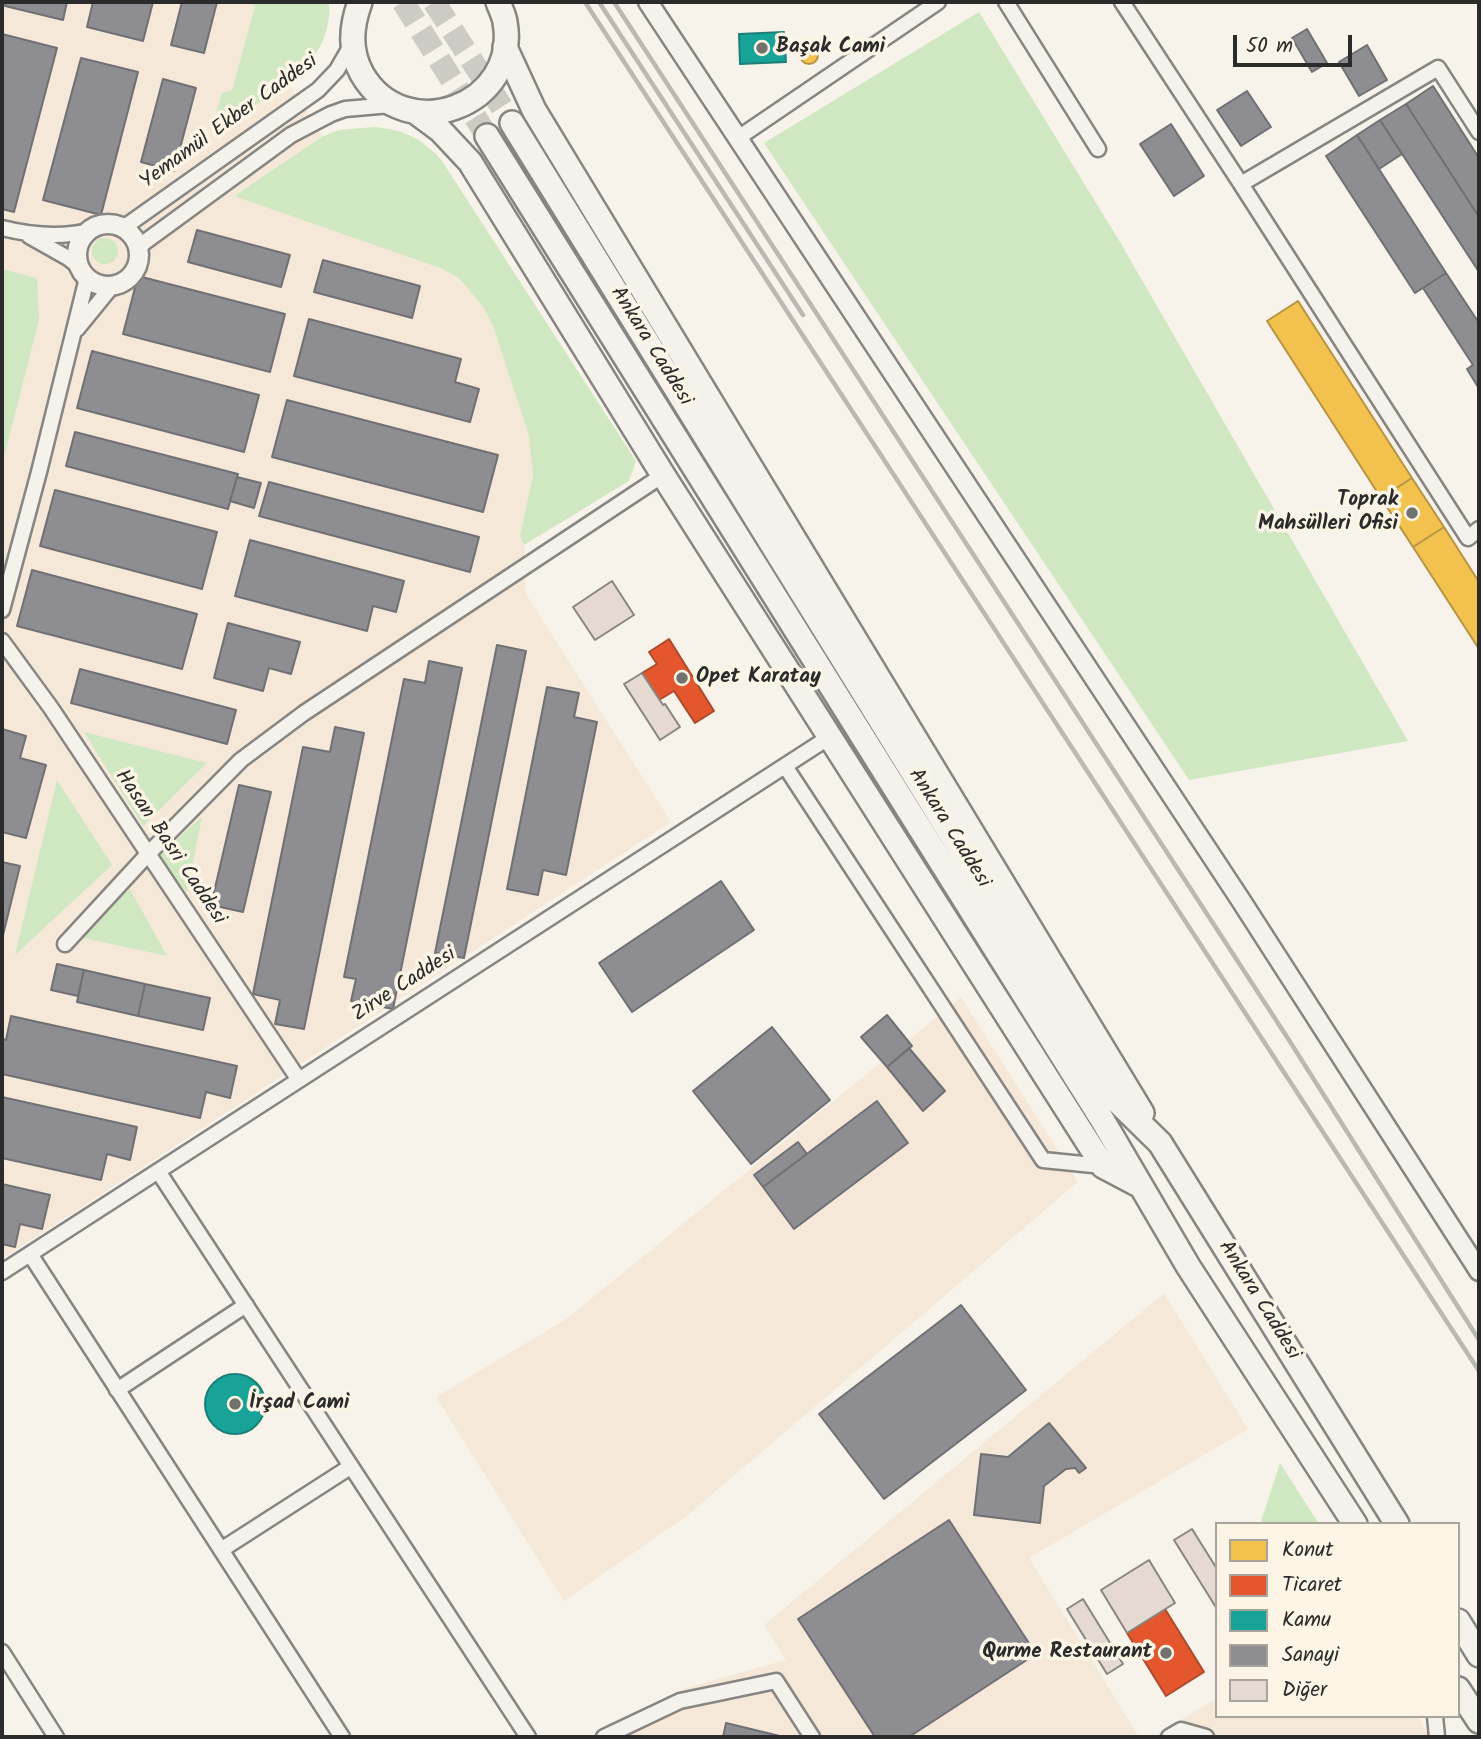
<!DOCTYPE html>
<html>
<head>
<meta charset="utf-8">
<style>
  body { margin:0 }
  #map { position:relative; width:1481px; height:1739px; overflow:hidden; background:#f7f3ea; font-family:Kalam,sans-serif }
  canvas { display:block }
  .frame { position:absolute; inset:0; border:4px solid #2b2b2b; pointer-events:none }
  .legend { position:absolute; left:1215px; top:1522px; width:245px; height:196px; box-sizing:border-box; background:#fcf5e5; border:2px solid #a8a49b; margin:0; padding:9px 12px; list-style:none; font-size:21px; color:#2b2b2b }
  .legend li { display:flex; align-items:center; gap:14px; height:35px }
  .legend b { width:35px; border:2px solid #a8a49b }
  .scale { position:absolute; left:1233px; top:35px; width:119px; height:32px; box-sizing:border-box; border:4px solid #2b2b2b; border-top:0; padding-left:9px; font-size:21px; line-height:24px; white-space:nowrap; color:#2b2b2b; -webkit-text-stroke:5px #fcf5e5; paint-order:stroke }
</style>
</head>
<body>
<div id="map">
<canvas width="1481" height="1739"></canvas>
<div class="frame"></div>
<ul class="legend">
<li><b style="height:19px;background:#f2c14e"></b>Konut</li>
<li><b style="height:19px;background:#e4572e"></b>Ticaret</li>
<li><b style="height:19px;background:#17a398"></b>Kamu</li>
<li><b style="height:19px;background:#8d8d92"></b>Sanayi</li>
<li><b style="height:19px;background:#e5d9d1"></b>Diğer</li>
</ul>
<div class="scale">50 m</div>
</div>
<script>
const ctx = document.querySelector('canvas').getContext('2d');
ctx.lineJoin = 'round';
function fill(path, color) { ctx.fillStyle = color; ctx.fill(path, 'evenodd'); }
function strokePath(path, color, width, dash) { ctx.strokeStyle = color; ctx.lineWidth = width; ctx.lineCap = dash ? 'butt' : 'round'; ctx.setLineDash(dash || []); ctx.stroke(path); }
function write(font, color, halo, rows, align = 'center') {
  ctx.font = font + ' Kalam,sans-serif'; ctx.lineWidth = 7; ctx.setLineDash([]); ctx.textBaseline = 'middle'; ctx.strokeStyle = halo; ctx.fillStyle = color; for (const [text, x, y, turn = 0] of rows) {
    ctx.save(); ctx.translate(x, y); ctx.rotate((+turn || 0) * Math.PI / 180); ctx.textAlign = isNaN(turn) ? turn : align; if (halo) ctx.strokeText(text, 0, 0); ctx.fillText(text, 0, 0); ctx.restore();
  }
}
const built = new Path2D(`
  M 2,2 L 247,2 L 256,6 L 232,90 L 222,93 L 211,130 L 288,83 L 323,136 L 235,195 L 440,268 L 459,278 L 483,307 L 493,326 L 529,436 L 532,457 L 533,475 L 520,536 L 524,545 L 526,594 L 671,822 L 2,1259 Z
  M 961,997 L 1078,1182 L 688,1515 L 564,1601 L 436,1397 L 565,1320 Z
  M 1164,1293 L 1248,1429 L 1029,1558 L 1139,1737 L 594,1737 L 685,1688 L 786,1660 L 764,1625 Z
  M 1217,1698 L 1217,1716 L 1418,1716 L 1430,1737 L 1153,1737 Z`);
const green = new Path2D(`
  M 247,2 L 329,2 C 335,70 259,101 211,131 L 222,93 L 232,90 L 255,6 Z
  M 979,12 L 1120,242 L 1408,741 L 1189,780 L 764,143 Z
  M 374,127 C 404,130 422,138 442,161 L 636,461 L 629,481 L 524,545 L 520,536 L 533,475 L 529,436 L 493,326 L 483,307 L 459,278 L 440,268 L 234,196 L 323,136 L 339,130 Z
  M92 251a13 13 0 1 1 26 0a13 13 0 1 1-26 0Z
  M 2,269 L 37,278 L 39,320 L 2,465 Z
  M 84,732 L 207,763 L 143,826 Z
  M 57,780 L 112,865 L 15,955 Z
  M 202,817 L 187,893 L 158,856 Z
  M 130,889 L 167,956 L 79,937 Z
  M 1280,1463 L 1319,1524 L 1262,1524 L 1261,1521 Z`);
const homes = new Path2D(`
  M800 55a9 9 0 1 1 18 0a9 9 0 1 1-18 0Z
  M 1298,301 L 1412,478 L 1381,498 L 1267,321 Z
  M 1412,478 L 1444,527 L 1413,547 L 1381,498 Z
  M 1444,527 L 1479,582 L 1479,649 L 1413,547 Z`);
const shops = new Path2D(`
  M 669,639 L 714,711 L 695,723 L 674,691 L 659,700 L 642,673 L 657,664 L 649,652 Z
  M 1165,1609 L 1204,1672 L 1166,1696 L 1127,1633 Z`);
const public = new Path2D(`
  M 784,32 L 786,62 L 740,64 L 739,34 Z
  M205 1404a30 30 0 1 1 60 0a30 30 0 1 1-60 0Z`);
const industry = new Path2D(`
  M 6,2 L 67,2 L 63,20 L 5,6 Z
  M 93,2 L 153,2 L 143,41 L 87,27 Z
  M 182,2 L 217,2 L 204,53 L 171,45 Z
  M 1307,29 L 1327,63 L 1312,72 L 1292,38 Z
  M 2,34 L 57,48 L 14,212 L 2,209 Z
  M 1367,45 L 1387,80 L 1359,96 L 1339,62 Z
  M 81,58 L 138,72 L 101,215 L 43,200 Z
  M 163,79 L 196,88 L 174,171 L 141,162 Z
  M 1433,86 L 1479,158 L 1479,217 L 1406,104 Z
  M 1247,91 L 1271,127 L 1241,146 L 1217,110 Z
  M 1406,104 L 1479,217 L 1479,272 L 1380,120 Z
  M 1380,120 L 1402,154 L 1379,169 L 1357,135 Z
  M 1171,124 L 1204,176 L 1174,196 L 1140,144 Z
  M 1357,135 L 1446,273 L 1415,293 L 1326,156 Z
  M 197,230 L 290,255 L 281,287 L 188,262 Z
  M 323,260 L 420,286 L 412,318 L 314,292 Z
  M 1446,273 L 1479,323 L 1478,387 L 1467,369 L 1473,365 L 1423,288 Z
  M 138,276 L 285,314 L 270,372 L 123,334 Z
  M 309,319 L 461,359 L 455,382 L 479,389 L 470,422 L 294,376 Z
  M 92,351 L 259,395 L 244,452 L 77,408 Z
  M 287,400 L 498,455 L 483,512 L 272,457 Z
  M 75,432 L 238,474 L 228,509 L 66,466 Z
  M 237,477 L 261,483 L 254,508 L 230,501 Z
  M 269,482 L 479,537 L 470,572 L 259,516 Z
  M 55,490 L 217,532 L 202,589 L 40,546 Z
  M 250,540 L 404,581 L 396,612 L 373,606 L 367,631 L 235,596 Z
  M 32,570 L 197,614 L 182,669 L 17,626 Z
  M 228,623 L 300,642 L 291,674 L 269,668 L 263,691 L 214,678 Z
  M 497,645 L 526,651 L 464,958 L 435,953 Z
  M 429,661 L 462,668 L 393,1009 L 351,1001 L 356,979 L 344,977 L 404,679 L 425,683 Z
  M 80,669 L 236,710 L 227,744 L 71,703 Z
  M 547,687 L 579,693 L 574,717 L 597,722 L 566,875 L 543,870 L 538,895 L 507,889 Z
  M 335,727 L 364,733 L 304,1029 L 275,1024 L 280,1000 L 253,994 L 303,747 L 330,752 Z
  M 2,729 L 26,736 L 20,758 L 46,765 L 26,838 L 2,832 Z
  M 239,785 L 271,792 L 243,912 L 211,905 Z
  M 2,862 L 20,866 L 2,939 Z
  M 721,881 L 754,930 L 632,1012 L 599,963 Z
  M 57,964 L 84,970 L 78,996 L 51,990 Z
  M 84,970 L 145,984 L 138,1016 L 77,1002 Z
  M 145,984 L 210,998 L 203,1030 L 138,1016 Z
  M 887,1015 L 912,1046 L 887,1067 L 861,1037 Z
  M 11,1016 L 237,1066 L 230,1098 L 206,1092 L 200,1118 L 2,1074 L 2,1039 L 6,1040 Z
  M 772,1027 L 830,1100 L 751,1164 L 693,1091 Z
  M 909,1048 L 945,1091 L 923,1111 L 887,1067 Z
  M 2,1097 L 137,1127 L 130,1160 L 107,1154 L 101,1180 L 2,1158 Z
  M 877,1101 L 908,1143 L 794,1229 L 763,1187 Z
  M 798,1142 L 807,1154 L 763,1187 L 754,1175 Z
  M 2,1184 L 50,1195 L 42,1229 L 20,1224 L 15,1247 L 2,1244 Z
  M 961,1305 L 1026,1390 L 884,1499 L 819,1414 Z
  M 1049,1423 L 1086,1468 L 1079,1473 L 1075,1468 L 1066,1469 L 1044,1486 L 1040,1523 L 974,1515 L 981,1454 L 1008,1457 Z
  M 949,1520 L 1036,1654 L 909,1737 L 875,1737 L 798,1619 Z
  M 726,1723 L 784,1737 L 723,1737 Z`);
const building = new Path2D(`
  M 612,581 L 634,615 L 595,640 L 573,607 Z
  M 642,673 L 663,705 L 665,704 L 680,727 L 660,740 L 624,684 Z
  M 1192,1529 L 1217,1569 L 1217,1609 L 1174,1540 Z
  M 1149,1560 L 1175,1603 L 1127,1633 L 1101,1590 Z
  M 1083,1599 L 1123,1664 L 1107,1674 L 1067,1609 Z`);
const trunkTunnel = new Path2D(`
  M 403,2 L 487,136
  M 434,2 L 512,123`);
const minor = new Path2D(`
  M 1006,2 L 1098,149
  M 1122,2 L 1241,184 L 1438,68 L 1479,132
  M 738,138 L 938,2
  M 1241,184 L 1468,538 L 1479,529
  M 2,228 C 30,235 60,238 89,231
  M 123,228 L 318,90 L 337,70 L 352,44
  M 29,236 L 68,258 L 81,268
  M 138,247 L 291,135 L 331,114 L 345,109 L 391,105
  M 77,329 L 112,286
  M 2,610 L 39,472 L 87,278
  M 2,641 L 51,708 L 299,1080
  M 785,766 L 1043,1160 L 1103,1166
  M 65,944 L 148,854 L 241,760 L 304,713 L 663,475
  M 158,1171 L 528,1737
  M 30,1254 L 342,1737
  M 2,1272 L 831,736
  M 117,1390 L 246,1305
  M 221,1550 L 350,1467
  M 2,1652 L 56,1737
  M 1435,1716 L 1437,1737
  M 604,1737 L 680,1701 L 776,1681 L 812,1737
  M 1169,1737 L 1181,1730 L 1206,1737`);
const tertiary = new Path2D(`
  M 648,2 L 1240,899 L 1479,1271
  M77 255a31 31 0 1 1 62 0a31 31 0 1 1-62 0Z`);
const trunk = new Path2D(`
  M 360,2 C 351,27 349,50 362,74 C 405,148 520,106 505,22 C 504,15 500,8 498,2
  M 505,47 L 534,110 L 1142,1113
  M 417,113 L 440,130 L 470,162 L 663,475 L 1103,1166 L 1139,1185
  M 512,123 L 1113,1097 L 1160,1143 L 1397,1524
  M 487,136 L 1103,1121 L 1188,1266 L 1355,1524
  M 1458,1621 L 1479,1655
  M 1458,1689 L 1479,1721`);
const rail = new Path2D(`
  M 585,2 L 1479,1371
  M 599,2 L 803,315
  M 614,2 L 1287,1037 L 1479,1340`);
const markers = [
  [762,48,7,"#72716e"],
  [1412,513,7,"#72716e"],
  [682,678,7,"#72716e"],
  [235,1404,7,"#72716e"],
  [1166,1653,7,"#72716e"]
];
const poiNames = [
  ["Başak Cami",776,48],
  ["Toprak",1398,501,"right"],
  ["Mahsülleri Ofisi",1398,525,"right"],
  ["Opet Karatay",696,678],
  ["İrşad Cami",249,1404],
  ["Qurme Restaurant",1152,1653,"right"]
];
const streetNames = [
  ["Yemamül Ekber Caddesi",230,123,-36],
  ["Ankara Caddesi",650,347,58],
  ["Ankara Caddesi",948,829,58],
  ["Hasan Basri Caddesi",169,848,56],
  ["Zirve Caddesi",405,986,-33],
  ["Ankara Caddesi",1258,1301,58]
];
fill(built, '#f5e8d9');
fill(green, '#cfe8c1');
fill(homes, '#f2c14e');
strokePath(homes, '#b69444', 2);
fill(shops, '#e4572e');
strokePath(shops, '#ac4a2d', 2);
fill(public, '#17a398');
strokePath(public, '#1d7f77', 2);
fill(industry, '#8d8d92');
strokePath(industry, '#707073', 2);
fill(building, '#e5d9d1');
strokePath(building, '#878581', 2);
strokePath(trunkTunnel, '#cecbc4', 23, [23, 11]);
strokePath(minor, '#878581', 19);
strokePath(tertiary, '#878581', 23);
strokePath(trunk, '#878581', 28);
strokePath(minor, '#f5f2ec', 14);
strokePath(tertiary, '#f5f2ec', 18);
strokePath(trunk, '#f5f2ec', 23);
strokePath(rail, '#bbb8b4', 4.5);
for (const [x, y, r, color] of markers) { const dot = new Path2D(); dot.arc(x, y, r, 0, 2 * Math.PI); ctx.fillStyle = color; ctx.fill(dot); strokePath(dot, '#fcf5e5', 2.5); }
write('bold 21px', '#2b2b2b', '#fcf5e5', poiNames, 'left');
write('21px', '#2b2b2b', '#fcf5e5', streetNames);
</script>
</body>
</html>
